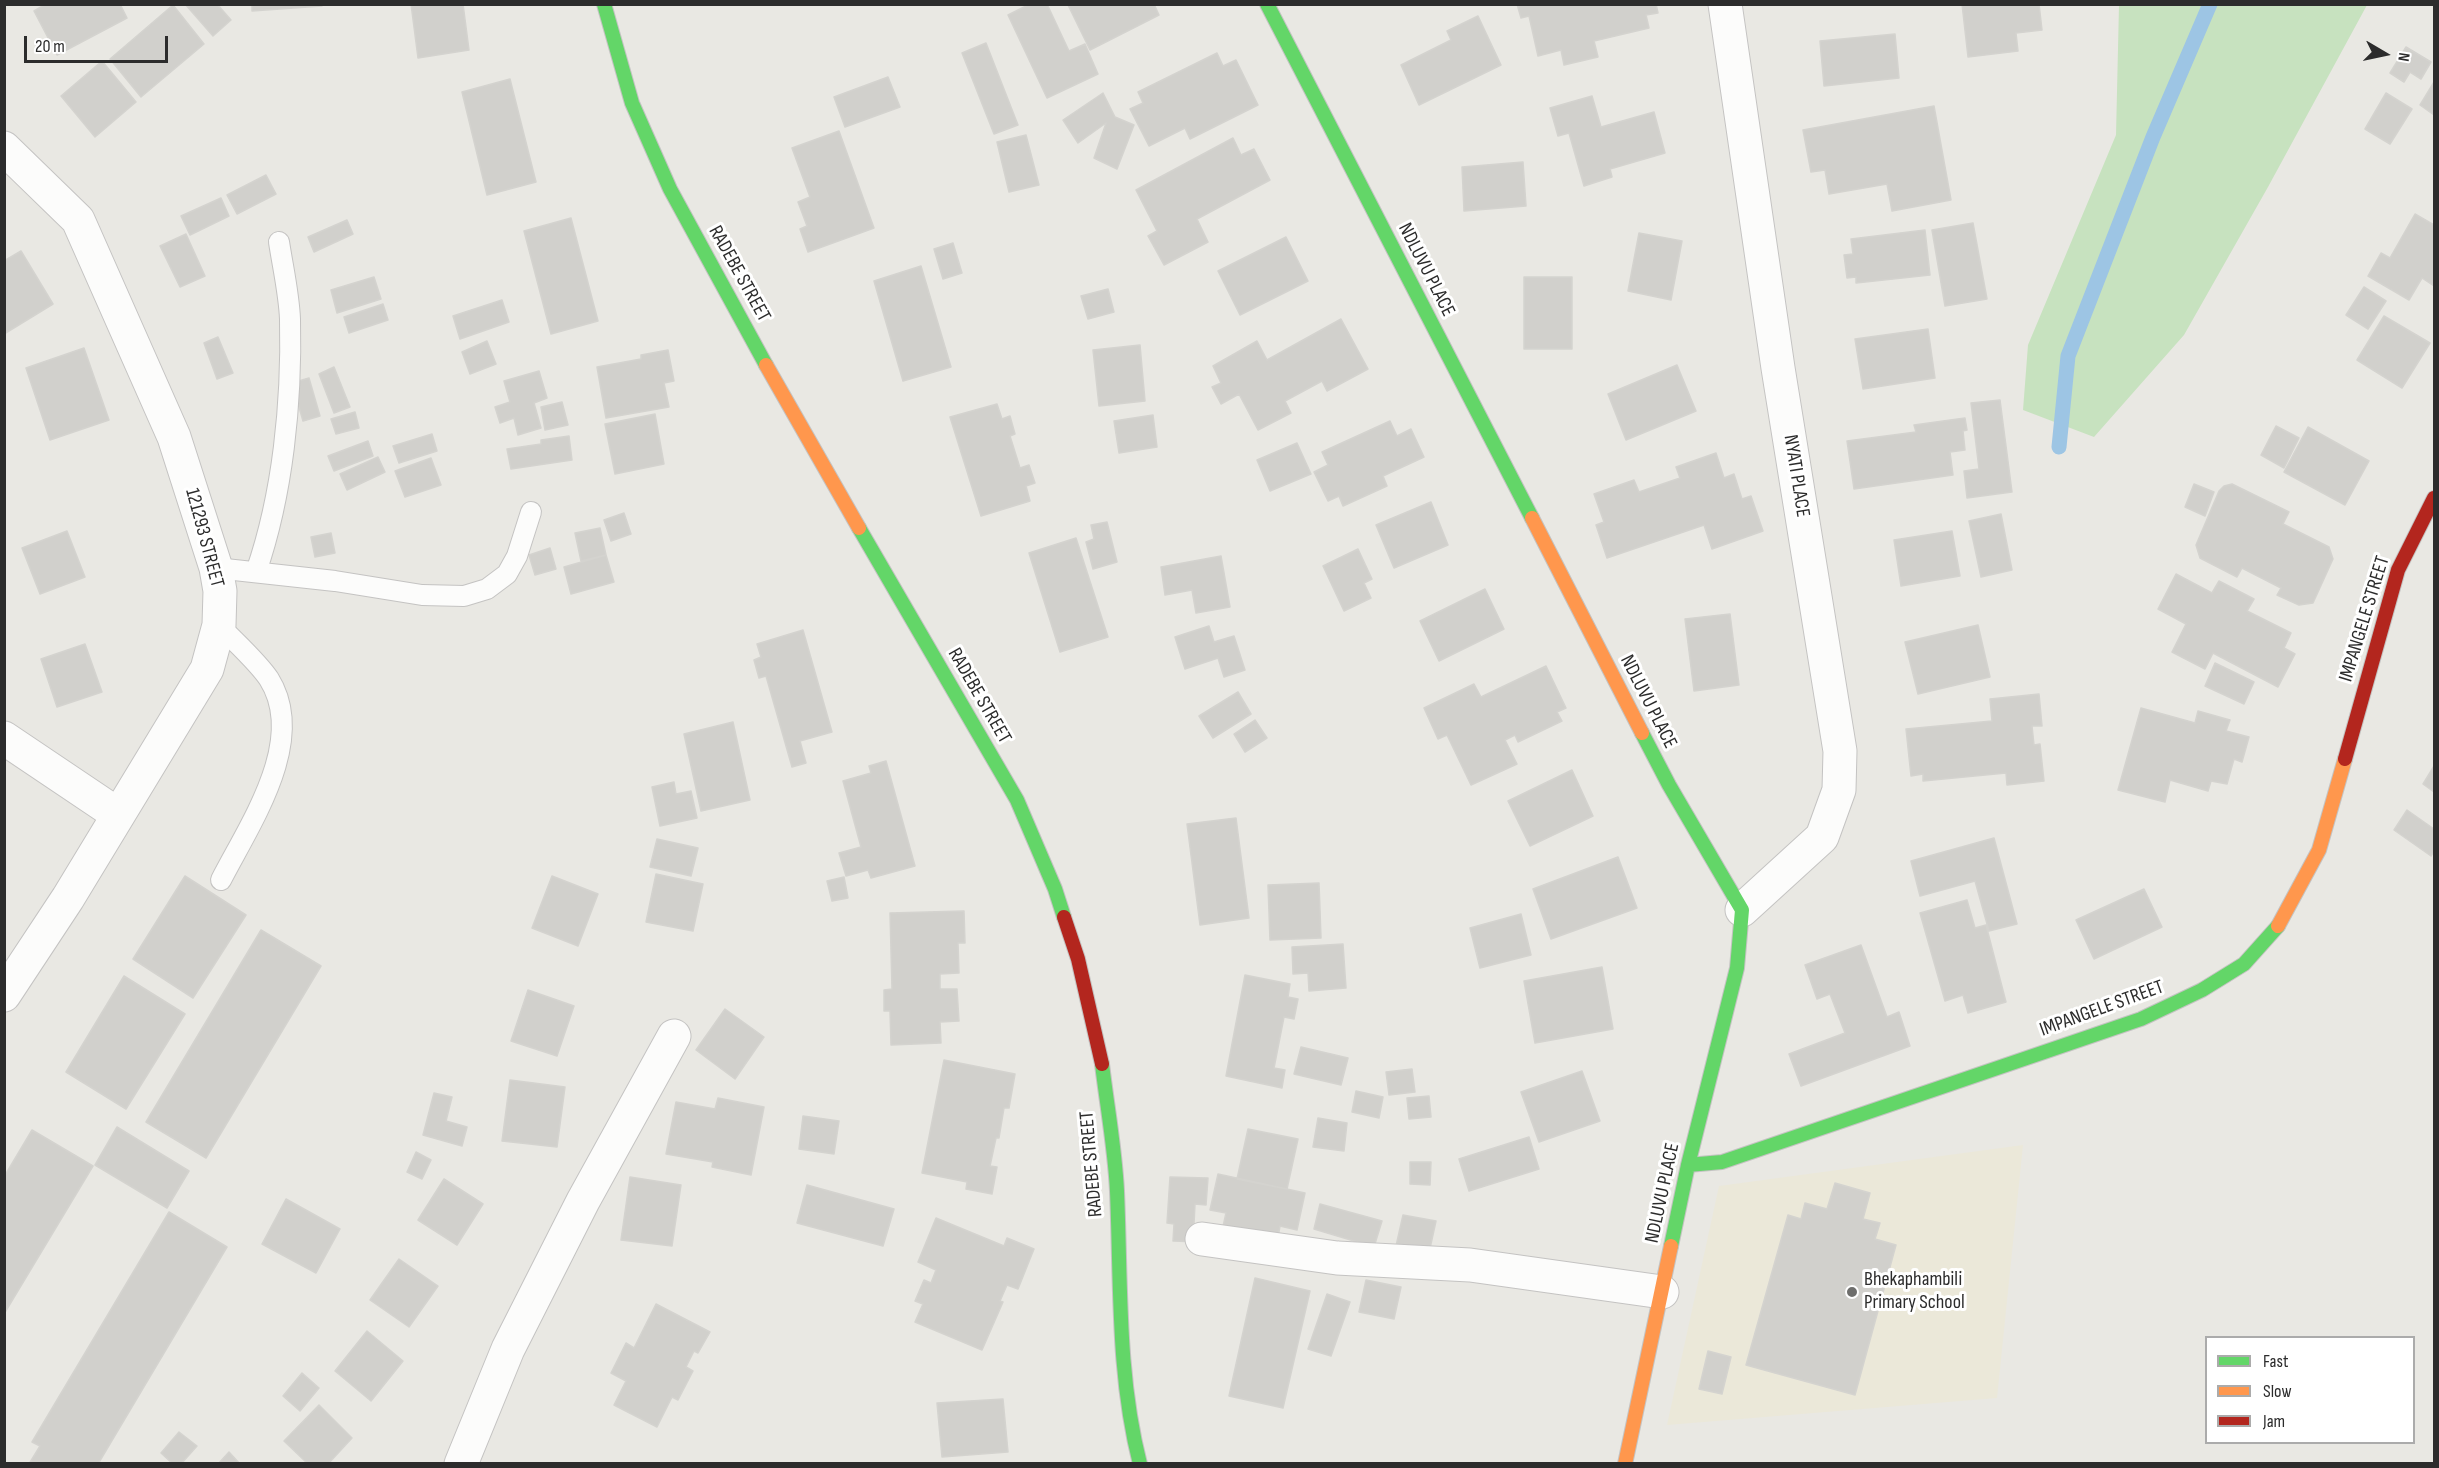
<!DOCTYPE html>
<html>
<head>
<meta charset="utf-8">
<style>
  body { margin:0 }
  #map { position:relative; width:2439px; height:1468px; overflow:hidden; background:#e9e8e3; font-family:"Sofia Sans Condensed",sans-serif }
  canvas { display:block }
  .frame { position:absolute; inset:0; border:6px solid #2c2c2c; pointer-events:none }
  .legend { position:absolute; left:2205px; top:1336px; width:210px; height:108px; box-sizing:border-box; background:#fff; border:2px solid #ababab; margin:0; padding:8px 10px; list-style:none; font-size:18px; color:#2c2c2c }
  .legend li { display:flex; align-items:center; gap:12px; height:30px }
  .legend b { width:30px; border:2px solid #ababab }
  .north { position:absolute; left:2355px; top:24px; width:60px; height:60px; -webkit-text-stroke:4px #fff; paint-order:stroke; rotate:99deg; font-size:16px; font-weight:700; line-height:24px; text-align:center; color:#2c2c2c }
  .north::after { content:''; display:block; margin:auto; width:21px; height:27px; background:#2c2c2c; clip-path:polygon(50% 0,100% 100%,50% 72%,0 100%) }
  .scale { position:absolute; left:24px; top:36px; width:144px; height:27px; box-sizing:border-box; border:3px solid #2c2c2c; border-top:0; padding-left:8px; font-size:18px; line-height:21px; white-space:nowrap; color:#2c2c2c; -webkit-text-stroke:4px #fff; paint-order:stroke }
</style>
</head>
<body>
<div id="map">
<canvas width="2439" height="1468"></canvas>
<div class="frame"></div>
<ul class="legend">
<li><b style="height:8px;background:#63d668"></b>Fast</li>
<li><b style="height:8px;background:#ff974d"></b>Slow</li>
<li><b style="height:8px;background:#b3261e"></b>Jam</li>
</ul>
<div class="north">N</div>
<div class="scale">20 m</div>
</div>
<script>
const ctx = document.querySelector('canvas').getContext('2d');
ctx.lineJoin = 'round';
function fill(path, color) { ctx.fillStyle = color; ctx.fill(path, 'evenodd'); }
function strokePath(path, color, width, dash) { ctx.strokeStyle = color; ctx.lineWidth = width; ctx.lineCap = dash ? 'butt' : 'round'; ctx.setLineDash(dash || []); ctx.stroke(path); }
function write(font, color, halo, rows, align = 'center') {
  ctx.font = font + ' "Sofia Sans Condensed",sans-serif'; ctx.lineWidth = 6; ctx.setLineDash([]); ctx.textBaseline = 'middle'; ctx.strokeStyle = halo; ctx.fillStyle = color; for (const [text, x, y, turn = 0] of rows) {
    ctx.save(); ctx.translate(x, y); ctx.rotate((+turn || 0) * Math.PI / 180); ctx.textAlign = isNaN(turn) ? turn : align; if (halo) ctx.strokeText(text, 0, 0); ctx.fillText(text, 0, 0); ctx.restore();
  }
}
const education = new Path2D(`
  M 2023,1145 L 1997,1398 L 1667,1425 L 1719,1186 Z`);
const green = new Path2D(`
  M 2119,5 L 2367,5 L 2268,187 L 2184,335 L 2094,437 L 2023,410 L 2028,345 L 2116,135 Z`);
const stream = new Path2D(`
  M 2059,447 L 2068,356 L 2153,137 L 2210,4`);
const building = new Path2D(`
  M 46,4 L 120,4 L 127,18 L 57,55 L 34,11 Z
  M 185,4 L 217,4 L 231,20 L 213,36 Z
  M 252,4 L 322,4 L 322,6 L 252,11 Z
  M 411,4 L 463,4 L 469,50 L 418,58 Z
  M 1030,4 L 1047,4 L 1069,51 L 1085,44 L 1098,74 L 1047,98 L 1008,15 Z
  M 1154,4 L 1159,15 L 1090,50 L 1068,5 Z
  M 1517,4 L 1656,4 L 1658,13 L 1646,15 L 1649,28 L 1594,41 L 1598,57 L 1564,65 L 1561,50 L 1538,56 L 1529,16 L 1521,18 Z
  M 1962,4 L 2039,4 L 2042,30 L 2016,33 L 2018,51 L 1968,57 Z
  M 173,5 L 204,44 L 141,97 L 110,59 Z
  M 1478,16 L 1501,65 L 1419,105 L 1401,65 L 1451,40 L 1447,31 Z
  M 1895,34 L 1899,78 L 1824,86 L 1820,41 Z
  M 986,43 L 1018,125 L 994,134 L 962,53 Z
  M 2406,47 L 2431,62 L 2421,79 L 2410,72 L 2404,82 L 2390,73 Z
  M 1217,53 L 1223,66 L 1236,60 L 1258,105 L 1190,139 L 1185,128 L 1149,146 L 1130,109 L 1143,103 L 1138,92 Z
  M 102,61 L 136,102 L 95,137 L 61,96 Z
  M 888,77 L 900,107 L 845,127 L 834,97 Z
  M 510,79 L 536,182 L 487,195 L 462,92 Z
  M 2434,82 L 2434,115 L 2420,105 Z
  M 1103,93 L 1115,117 L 1134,125 L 1117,169 L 1094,158 L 1106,123 L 1078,143 L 1063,120 Z
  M 2386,93 L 2412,109 L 2390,144 L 2365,129 Z
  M 1592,96 L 1601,127 L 1654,112 L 1665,153 L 1610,169 L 1612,177 L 1584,186 L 1569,133 L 1558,136 L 1550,108 Z
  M 1934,106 L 1951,200 L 1892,211 L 1887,184 L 1829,194 L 1825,170 L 1811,172 L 1803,130 Z
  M 839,131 L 874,228 L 808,252 L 800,229 L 807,226 L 798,202 L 810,197 L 792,148 Z
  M 1026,135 L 1039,185 L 1009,192 L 997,142 Z
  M 1233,138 L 1241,155 L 1254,149 L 1270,180 L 1197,219 L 1208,242 L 1164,265 L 1148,236 L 1157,231 L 1136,190 Z
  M 1523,162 L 1526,206 L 1464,211 L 1462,167 Z
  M 266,175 L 276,194 L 237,214 L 227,195 Z
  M 221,198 L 229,216 L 190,235 L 181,216 Z
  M 2415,214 L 2434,225 L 2434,286 L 2422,278 L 2409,300 L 2368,276 L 2381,253 L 2390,258 Z
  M 571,218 L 598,321 L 551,334 L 524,231 Z
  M 347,220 L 353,234 L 314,252 L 308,237 Z
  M 1973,223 L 1987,299 L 1945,306 L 1932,230 Z
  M 1925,230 L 1930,275 L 1856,283 L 1856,277 L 1847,278 L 1844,255 L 1853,254 L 1851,239 Z
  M 1639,233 L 1682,241 L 1671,300 L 1628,291 Z
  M 186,234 L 205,276 L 180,287 L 160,246 Z
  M 1286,237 L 1308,281 L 1240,315 L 1218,271 Z
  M 953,243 L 962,273 L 943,279 L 934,249 Z
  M 21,251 L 53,304 L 4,334 L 4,261 Z
  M 921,266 L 951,367 L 903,381 L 874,281 Z
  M 374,277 L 381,299 L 337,313 L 331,290 Z
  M 1524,277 L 1572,277 L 1572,349 L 1524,349 Z
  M 2364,287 L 2386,301 L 2368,329 L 2346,315 Z
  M 1108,289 L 1114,312 L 1088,319 L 1081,296 Z
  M 502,300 L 509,322 L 460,339 L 453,316 Z
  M 383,304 L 388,320 L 349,333 L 344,317 Z
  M 2384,316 L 2430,343 L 2402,388 L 2357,360 Z
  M 1341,319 L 1368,369 L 1327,391 L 1322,381 L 1285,401 L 1291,413 L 1258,430 L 1239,394 L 1221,404 L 1212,387 L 1221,383 L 1213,366 L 1257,341 L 1267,360 Z
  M 1928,329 L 1935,378 L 1863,389 L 1855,339 Z
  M 218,337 L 233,373 L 217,379 L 204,343 Z
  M 487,341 L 496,364 L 470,374 L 462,352 Z
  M 1140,345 L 1145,401 L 1099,406 L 1093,350 Z
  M 84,348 L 109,420 L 50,440 L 26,368 Z
  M 668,350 L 674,381 L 664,383 L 669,407 L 606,418 L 597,367 L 641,359 L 641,355 Z
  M 1677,365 L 1696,411 L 1626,440 L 1608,394 Z
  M 334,367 L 350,407 L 334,413 L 319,374 Z
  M 539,371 L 547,398 L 534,403 L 541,428 L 518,435 L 514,418 L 500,423 L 495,407 L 510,402 L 504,381 Z
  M 309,378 L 320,416 L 303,421 L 292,383 Z
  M 2000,400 L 2012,492 L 1967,498 L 1964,471 L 1979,469 L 1971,403 Z
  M 562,402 L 568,425 L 545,430 L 541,407 Z
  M 997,404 L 1002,419 L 1010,416 L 1015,434 L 1010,436 L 1020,468 L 1029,465 L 1035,483 L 1026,486 L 1030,501 L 981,516 L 950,417 Z
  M 355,412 L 359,428 L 336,434 L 331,419 Z
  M 655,414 L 664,464 L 615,474 L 605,424 Z
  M 1153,415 L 1157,447 L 1119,453 L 1114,421 Z
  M 1965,418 L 1967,430 L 1963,431 L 1965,450 L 1950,452 L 1953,475 L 1854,489 L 1847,441 L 1916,432 L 1914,425 Z
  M 1390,421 L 1397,436 L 1411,429 L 1424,457 L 1383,476 L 1387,486 L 1343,506 L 1339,496 L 1328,501 L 1314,472 L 1328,465 L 1322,452 Z
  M 2276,426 L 2299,438 L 2284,468 L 2261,455 Z
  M 2308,427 L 2369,461 L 2345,505 L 2284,472 Z
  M 432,434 L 437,451 L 399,463 L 393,446 Z
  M 569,436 L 572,460 L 511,469 L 507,449 L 541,444 L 541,440 Z
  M 368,441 L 373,456 L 334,471 L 328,456 Z
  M 1297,443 L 1311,474 L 1270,491 L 1257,460 Z
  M 1716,453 L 1724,478 L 1734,474 L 1742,499 L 1751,496 L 1763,531 L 1712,549 L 1704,525 L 1607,558 L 1596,525 L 1604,522 L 1594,494 L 1634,480 L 1639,492 L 1680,478 L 1676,467 Z
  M 378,457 L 385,472 L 347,490 L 340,474 Z
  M 431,458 L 441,485 L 405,497 L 395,471 Z
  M 2194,484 L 2214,492 L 2205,516 L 2185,507 Z
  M 2232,484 L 2289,512 L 2283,524 L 2329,547 L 2333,559 L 2313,603 L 2299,605 L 2277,595 L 2281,588 L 2242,568 L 2237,577 L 2200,558 L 2196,545 L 2219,491 L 2224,486 Z
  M 1431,502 L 1448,545 L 1394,568 L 1376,525 Z
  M 624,513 L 631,534 L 611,541 L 604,520 Z
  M 2001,514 L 2012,570 L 1981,577 L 1969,521 Z
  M 1107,522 L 1117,562 L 1093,569 L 1086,542 L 1094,539 L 1091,525 Z
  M 600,528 L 606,555 L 581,561 L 575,533 Z
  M 67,531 L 85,577 L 40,594 L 22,548 Z
  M 1952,531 L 1960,576 L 1901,586 L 1894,540 Z
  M 331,533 L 335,553 L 315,557 L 311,537 Z
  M 1076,538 L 1108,637 L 1060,652 L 1029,553 Z
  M 550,548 L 556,569 L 535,575 L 529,555 Z
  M 1358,549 L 1372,579 L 1364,583 L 1371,598 L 1344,611 L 1323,566 Z
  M 606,555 L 614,582 L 571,594 L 564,567 Z
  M 1221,556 L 1230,607 L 1196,613 L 1192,590 L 1165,595 L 1161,567 Z
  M 2176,574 L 2212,593 L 2219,581 L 2254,599 L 2247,611 L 2291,633 L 2284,648 L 2295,654 L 2278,687 L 2213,653 L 2205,669 L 2172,652 L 2186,624 L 2158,609 Z
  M 1485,589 L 1504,629 L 1439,661 L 1420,621 Z
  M 1730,614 L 1739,685 L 1694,691 L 1685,619 Z
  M 1978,625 L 1990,677 L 1918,694 L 1905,642 Z
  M 1209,626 L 1214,642 L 1234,636 L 1245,670 L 1224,677 L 1218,658 L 1185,669 L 1175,637 Z
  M 803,630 L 832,732 L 800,741 L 806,763 L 792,767 L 766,676 L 759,678 L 754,660 L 761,657 L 757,644 Z
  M 85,644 L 102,692 L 57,707 L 41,659 Z
  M 2215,663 L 2254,682 L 2244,704 L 2205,686 Z
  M 1546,666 L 1566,708 L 1557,712 L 1562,721 L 1518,742 L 1515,735 L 1505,740 L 1517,764 L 1471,785 L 1447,735 L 1438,739 L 1424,708 L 1474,684 L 1481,697 Z
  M 1238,692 L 1251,714 L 1213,738 L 1199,716 Z
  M 2039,694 L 2042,726 L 2032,726 L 2034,745 L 2040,744 L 2044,781 L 2007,785 L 2006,773 L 1923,781 L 1923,774 L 1911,776 L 1906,729 L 1992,721 L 1990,699 Z
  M 2141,708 L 2195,723 L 2198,711 L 2230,720 L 2226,731 L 2249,737 L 2242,762 L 2234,759 L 2227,784 L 2211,781 L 2208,791 L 2170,780 L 2165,802 L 2118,790 Z
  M 1255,720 L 1267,738 L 1245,752 L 1234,734 Z
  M 733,722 L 750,800 L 701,811 L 684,734 Z
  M 886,761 L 915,866 L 871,878 L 868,870 L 846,876 L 839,853 L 861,847 L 843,781 L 871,773 L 869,766 Z
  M 2434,766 L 2434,792 L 2423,784 Z
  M 1572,770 L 1593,816 L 1530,846 L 1508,801 Z
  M 674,782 L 676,794 L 691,791 L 697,818 L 660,826 L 652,787 Z
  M 2407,810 L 2434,829 L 2434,851 L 2431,856 L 2394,830 Z
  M 1236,818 L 1249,918 L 1200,925 L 1187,824 Z
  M 1994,838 L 2017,924 L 1989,931 L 1975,881 L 1920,896 L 1911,861 Z
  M 657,839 L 698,848 L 691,876 L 650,867 Z
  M 1618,857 L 1637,908 L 1551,939 L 1533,889 Z
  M 656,874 L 703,884 L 693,931 L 646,922 Z
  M 185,876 L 246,915 L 193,998 L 133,959 Z
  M 552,876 L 598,894 L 578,946 L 532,928 Z
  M 844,877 L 848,898 L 832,901 L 827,881 Z
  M 1319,883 L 1321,938 L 1270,940 L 1268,885 Z
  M 2144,889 L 2162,927 L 2094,959 L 2076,920 Z
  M 1967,900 L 1975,928 L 1986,925 L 2006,1002 L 1968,1013 L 1963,995 L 1945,1001 L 1920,913 Z
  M 964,911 L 965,943 L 958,943 L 959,973 L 940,974 L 940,989 L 957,989 L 959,1021 L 940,1022 L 941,1043 L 891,1045 L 890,1011 L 884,1011 L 884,990 L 892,989 L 890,913 Z
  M 1521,914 L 1531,955 L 1480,968 L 1470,928 Z
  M 261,930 L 321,966 L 206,1158 L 146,1122 Z
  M 1343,944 L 1346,988 L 1309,991 L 1308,973 L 1293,974 L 1292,947 Z
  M 1861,945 L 1887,1017 L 1899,1012 L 1910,1046 L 1801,1086 L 1789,1054 L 1845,1033 L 1830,994 L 1817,999 L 1805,965 Z
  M 1602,967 L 1613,1029 L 1535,1043 L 1524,981 Z
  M 1245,975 L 1290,984 L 1288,997 L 1298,999 L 1294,1019 L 1284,1017 L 1274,1068 L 1285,1070 L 1282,1088 L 1226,1076 Z
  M 124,976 L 185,1014 L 126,1109 L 66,1072 Z
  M 528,990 L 574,1006 L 557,1056 L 511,1041 Z
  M 725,1009 L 764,1037 L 735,1079 L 696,1050 Z
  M 1301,1047 L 1348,1058 L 1341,1085 L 1294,1074 Z
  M 944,1060 L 1015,1074 L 1009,1108 L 1004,1108 L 999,1138 L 996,1138 L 990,1166 L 997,1167 L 992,1194 L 966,1189 L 967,1182 L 922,1173 Z
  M 1412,1069 L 1415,1092 L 1389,1095 L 1386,1072 Z
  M 1582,1071 L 1600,1121 L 1539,1142 L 1521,1092 Z
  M 510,1080 L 565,1087 L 557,1147 L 502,1141 Z
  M 1356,1091 L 1383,1097 L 1379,1118 L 1352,1112 Z
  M 434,1093 L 452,1097 L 446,1121 L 467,1127 L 462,1146 L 423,1135 Z
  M 1429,1096 L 1431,1117 L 1409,1119 L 1407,1098 Z
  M 718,1098 L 764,1107 L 751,1175 L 712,1167 L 713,1162 L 666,1154 L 676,1102 L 715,1109 Z
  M 803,1116 L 839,1121 L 834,1154 L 799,1149 Z
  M 1318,1118 L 1347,1123 L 1344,1151 L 1313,1147 Z
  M 117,1127 L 189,1171 L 167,1208 L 95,1165 Z
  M 1248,1129 L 1298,1139 L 1287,1189 L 1237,1179 Z
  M 32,1130 L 93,1166 L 4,1314 L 4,1177 Z
  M 1529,1137 L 1539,1169 L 1469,1191 L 1459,1159 Z
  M 416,1152 L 431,1160 L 422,1179 L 407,1172 Z
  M 1410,1162 L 1431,1162 L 1430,1185 L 1410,1184 Z
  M 1218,1174 L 1305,1193 L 1297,1230 L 1280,1226 L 1277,1243 L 1222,1231 L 1226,1213 L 1210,1210 Z
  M 630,1177 L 681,1185 L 672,1246 L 621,1240 Z
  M 1170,1177 L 1208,1178 L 1206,1205 L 1195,1204 L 1194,1224 L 1200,1224 L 1199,1242 L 1173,1241 L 1174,1224 L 1167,1223 Z
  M 444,1179 L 483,1204 L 457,1245 L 418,1220 Z
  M 1835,1183 L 1870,1193 L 1863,1219 L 1880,1223 L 1875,1239 L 1896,1245 L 1855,1395 L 1746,1365 L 1788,1215 L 1801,1219 L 1805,1203 L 1827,1209 Z
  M 807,1185 L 894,1209 L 883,1246 L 797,1223 Z
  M 286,1199 L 340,1229 L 316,1273 L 262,1244 Z
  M 1320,1204 L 1382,1221 L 1374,1247 L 1314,1229 Z
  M 169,1212 L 227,1247 L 98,1464 L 29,1464 L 40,1446 L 32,1442 Z
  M 1403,1215 L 1436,1221 L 1429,1253 L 1396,1246 Z
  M 936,1218 L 1004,1246 L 1007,1238 L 1034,1249 L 1018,1289 L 1007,1285 L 1000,1301 L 1003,1302 L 982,1350 L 915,1322 L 923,1304 L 915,1301 L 924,1280 L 931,1283 L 936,1270 L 918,1262 Z
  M 399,1259 L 438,1286 L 409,1327 L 370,1300 Z
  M 1255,1278 L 1310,1291 L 1283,1408 L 1229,1396 Z
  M 1366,1280 L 1401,1287 L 1394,1319 L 1359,1312 Z
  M 1327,1294 L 1350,1302 L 1331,1356 L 1308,1349 Z
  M 656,1304 L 710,1332 L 698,1353 L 694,1351 L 686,1367 L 693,1371 L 678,1400 L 672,1397 L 657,1427 L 614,1405 L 626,1381 L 611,1373 L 626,1343 L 634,1348 Z
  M 367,1331 L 403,1361 L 371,1401 L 335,1371 Z
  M 1708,1351 L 1731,1357 L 1722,1394 L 1699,1389 Z
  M 302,1373 L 319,1388 L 300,1411 L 283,1396 Z
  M 1003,1399 L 1008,1452 L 942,1457 L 937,1403 Z
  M 319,1405 L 352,1438 L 328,1464 L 308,1464 L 284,1441 Z
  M 179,1432 L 197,1446 L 181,1464 L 173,1464 L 161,1453 Z
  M 229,1452 L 240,1464 L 218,1464 Z`);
const lane = new Path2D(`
  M 216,568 L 335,581 L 422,595 L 464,596 L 487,589 L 507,574 L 517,556 L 531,512
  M 256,572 C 283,494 292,402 290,319 C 289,294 283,268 279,242
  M 219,625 C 233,640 258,662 269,679 C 308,741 249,825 221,880`);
const street = new Path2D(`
  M 1725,4 L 1778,368 L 1840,751 L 1839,790 L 1822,837 L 1742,910
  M 4,148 L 78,220 L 174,437 L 216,568 L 220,591 L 219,625 L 207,669 L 68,898 L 4,995
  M 4,738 L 117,814
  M 1202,1239 L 1337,1258 L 1470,1265 L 1662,1292
  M 461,1464 L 508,1349 L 583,1201 L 674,1036`);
const fast = new Path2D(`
  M 604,4 L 632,103 L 670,189 L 766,365
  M 1267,4 L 1532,518
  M 859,528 L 1017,800 L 1055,889 L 1064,917
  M 1642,733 L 1669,785 L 1742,910 L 1737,968 L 1688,1165 L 1671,1246
  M 1102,1064 C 1107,1106 1115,1149 1117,1191 C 1121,1283 1117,1374 1140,1464
  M 1688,1165 L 1722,1162 L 2141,1019 L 2202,990 L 2244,964 L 2278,926`);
const slow = new Path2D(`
  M 766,365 L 859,528
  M 1532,518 L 1642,733
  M 2278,926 L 2319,850 L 2345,759
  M 1625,1464 L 1671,1246`);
const jam = new Path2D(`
  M 2345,759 L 2398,570 L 2434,498
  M 1064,917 L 1078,959 L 1102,1064`);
const markers = [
  [1852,1292,6,"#6e6e6c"]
];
const streetNames = [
  ["NDLUVU PLACE",1426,270,63],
  ["RADEBE STREET",739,274,61],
  ["NYATI PLACE",1796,476,81],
  ["121293 STREET",204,538,75],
  ["IMPANGELE STREET",2365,619,-73],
  ["RADEBE STREET",979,696,60],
  ["NDLUVU PLACE",1648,702,63],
  ["IMPANGELE STREET",2102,1009,-20],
  ["RADEBE STREET",1092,1164,-95],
  ["NDLUVU PLACE",1663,1193,-78]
];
const poiNames = [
  ["Bhekaphambili",1864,1280],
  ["Primary School",1864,1303]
];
fill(education, '#ebe8d9');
fill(green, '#c7e2bf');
strokePath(stream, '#9dc5e4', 15);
fill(building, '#d1d0cc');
strokePath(building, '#d4d3cf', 1.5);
strokePath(lane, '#c4c3c2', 22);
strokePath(street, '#c4c3c2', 35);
strokePath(fast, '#c4c3c2', 16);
strokePath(slow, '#c4c3c2', 16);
strokePath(jam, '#c4c3c2', 16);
strokePath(lane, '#fcfcfb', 20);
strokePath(street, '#fcfcfb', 33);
strokePath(fast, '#63d668', 14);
strokePath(slow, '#ff974d', 14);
strokePath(jam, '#b3261e', 14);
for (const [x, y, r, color] of markers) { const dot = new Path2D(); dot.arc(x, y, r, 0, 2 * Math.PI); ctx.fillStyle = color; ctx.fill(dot); strokePath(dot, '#fff', 2); }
write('20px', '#2c2c2c', '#fff', streetNames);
write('20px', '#2c2c2c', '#fff', poiNames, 'left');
</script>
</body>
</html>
